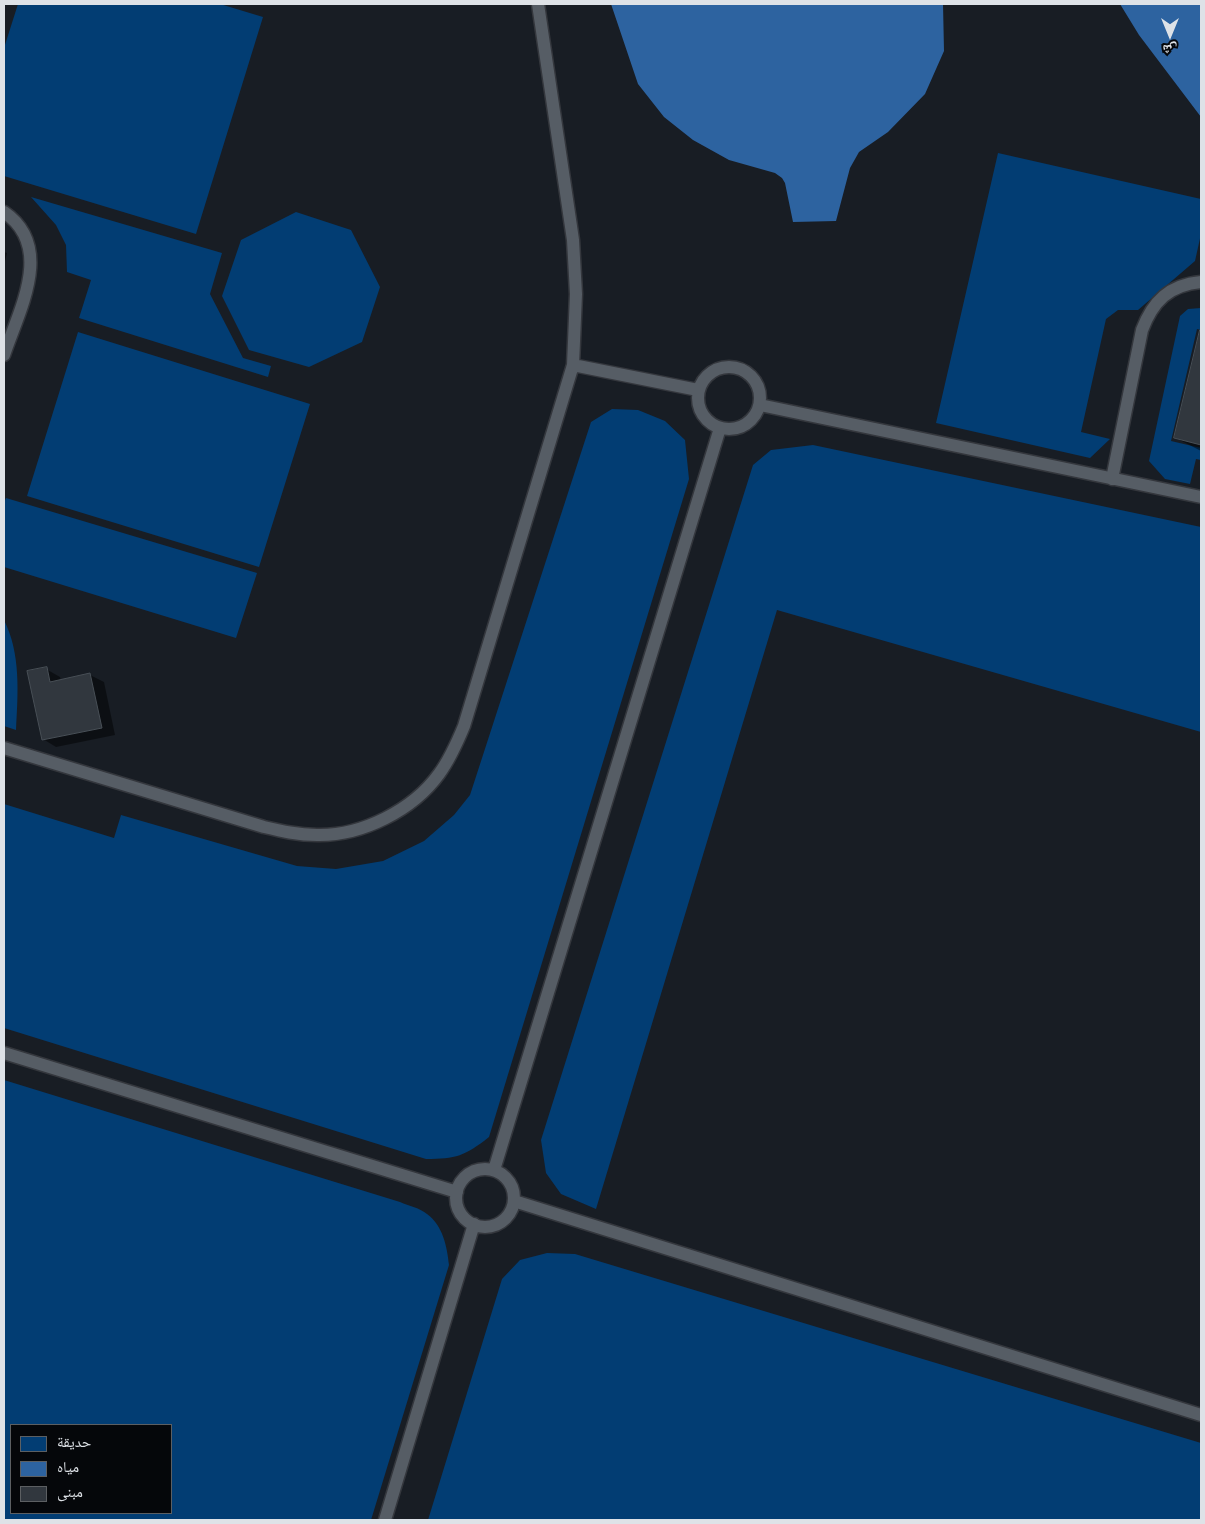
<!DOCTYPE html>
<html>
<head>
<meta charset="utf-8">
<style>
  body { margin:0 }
  #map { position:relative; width:1205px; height:1524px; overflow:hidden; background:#181d24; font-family:"Roboto Serif","Noto Naskh Arabic",serif }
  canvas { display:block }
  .frame { position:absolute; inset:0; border:5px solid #dee2e7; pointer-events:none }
  .legend { position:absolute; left:10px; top:1424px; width:162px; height:90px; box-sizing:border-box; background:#05070a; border:1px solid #5c5f62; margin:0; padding:6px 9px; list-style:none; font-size:15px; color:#dee2e7 }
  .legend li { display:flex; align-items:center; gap:10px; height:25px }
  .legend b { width:25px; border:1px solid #5c5f62 }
  .north { position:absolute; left:1145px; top:10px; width:50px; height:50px; -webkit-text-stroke:4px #05070a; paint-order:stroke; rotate:180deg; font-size:14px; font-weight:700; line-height:20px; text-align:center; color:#dee2e7 }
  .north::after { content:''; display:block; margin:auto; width:18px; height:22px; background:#dee2e7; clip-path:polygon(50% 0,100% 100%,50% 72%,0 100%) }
</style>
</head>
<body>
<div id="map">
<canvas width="1205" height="1524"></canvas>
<div class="frame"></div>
<ul class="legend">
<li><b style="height:14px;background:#023d73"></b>حديقة</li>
<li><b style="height:14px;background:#2d63a0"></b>مياه</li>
<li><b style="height:14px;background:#31373e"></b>مبنى</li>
</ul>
<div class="north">ش</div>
</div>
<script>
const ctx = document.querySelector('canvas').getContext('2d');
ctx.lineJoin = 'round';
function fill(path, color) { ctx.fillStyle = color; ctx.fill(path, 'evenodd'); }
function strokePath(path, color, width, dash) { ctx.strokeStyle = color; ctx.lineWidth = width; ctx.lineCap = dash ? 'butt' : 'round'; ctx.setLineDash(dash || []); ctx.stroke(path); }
const green = new Path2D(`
  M 18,4 L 220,4 L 263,17 L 196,234 L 4,176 L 4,48 Z
  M 998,153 L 1201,199 L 1201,234 L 1195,261 L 1138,310 L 1118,310 L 1106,319 L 1081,432 L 1110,439 L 1090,458 L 936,423 Z
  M 31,197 L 222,253 L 210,294 L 243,358 L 271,366 L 268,377 L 79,318 L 91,280 L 67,272 L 66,245 L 56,225 Z
  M 296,212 L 351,230 L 380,287 L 362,342 L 309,367 L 249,350 L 222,296 L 241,240 Z
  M 1201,308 L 1201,330 L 1197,329 L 1171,441 L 1201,448 L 1201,460 L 1196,459 L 1190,484 L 1165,479 L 1149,461 L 1180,316 L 1188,309 Z
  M 78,332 L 310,404 L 259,567 L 27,496 Z
  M 612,409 L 638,410 L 665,421 L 685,440 L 689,479 L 489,1137 C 465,1156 456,1159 426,1159 L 4,1028 L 4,804 L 114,838 L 121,815 L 297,866 L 336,869 L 383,861 L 424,841 L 454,815 L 470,795 L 591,422 Z
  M 813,445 L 1201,527 L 1201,732 L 777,610 L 596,1209 L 561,1194 L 546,1173 L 541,1140 L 753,465 L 771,450 Z
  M 6,498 L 257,573 L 236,638 L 4,567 L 4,503 Z
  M 4,620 C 21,654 18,693 16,730 L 4,726 Z
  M 4,1080 L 400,1202 C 409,1206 420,1208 427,1214 C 443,1226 447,1246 449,1265 L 371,1520 L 4,1520 ZM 11,1425 L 171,1425 L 171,1513 L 11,1513 Z
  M 547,1253 L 575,1254 L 1201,1443 L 1201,1520 L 428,1520 L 502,1279 L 520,1260 Z`);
const water = new Path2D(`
  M 611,4 L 943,4 L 944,51 L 925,94 L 888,132 L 859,152 L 850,168 L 836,221 L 793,222 L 785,183 L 782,178 L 775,173 L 729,160 L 693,140 L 664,117 L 638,84 Z
  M 1120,4 L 1201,4 L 1201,117 L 1139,35 Z`);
const shadow = new Path2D(`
  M 4,252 L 7,253 L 4,265 Z
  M 1201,331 L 1201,451 L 1176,438 Z
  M 46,669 L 60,677 L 61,681 L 90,675 L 104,682 L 115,735 L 56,747 L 43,739 Z`);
const building = new Path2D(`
  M 1200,330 L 1201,330 L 1201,445 L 1174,438 Z
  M 47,667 L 50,682 L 90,673 L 102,728 L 42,740 L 27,671 Z`);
const lane = new Path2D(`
  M 4,212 C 55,247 19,310 4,355
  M 573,365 L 698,390
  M698 398a31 31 0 1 1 62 0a31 31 0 1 1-62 0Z
  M 760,405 L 1201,497
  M 1112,479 L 1142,330 C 1153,301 1169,285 1201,282
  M 4,748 L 264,827 C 281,831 298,835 317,835 C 362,836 413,810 439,774 C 450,759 457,743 464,726 L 573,365 L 576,294 L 573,240 L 538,4
  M 4,1053 L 457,1192
  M456 1198a29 29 0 1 1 58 0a29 29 0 1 1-58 0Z
  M 494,1170 L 720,428
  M 514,1201 L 1201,1415
  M 385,1520 L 474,1224`);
fill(green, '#023d73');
fill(water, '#2d63a0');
fill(shadow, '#0007');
fill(building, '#31373e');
strokePath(building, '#484f56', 1);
strokePath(lane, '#34373d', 15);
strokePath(lane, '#565d65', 12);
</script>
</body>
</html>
